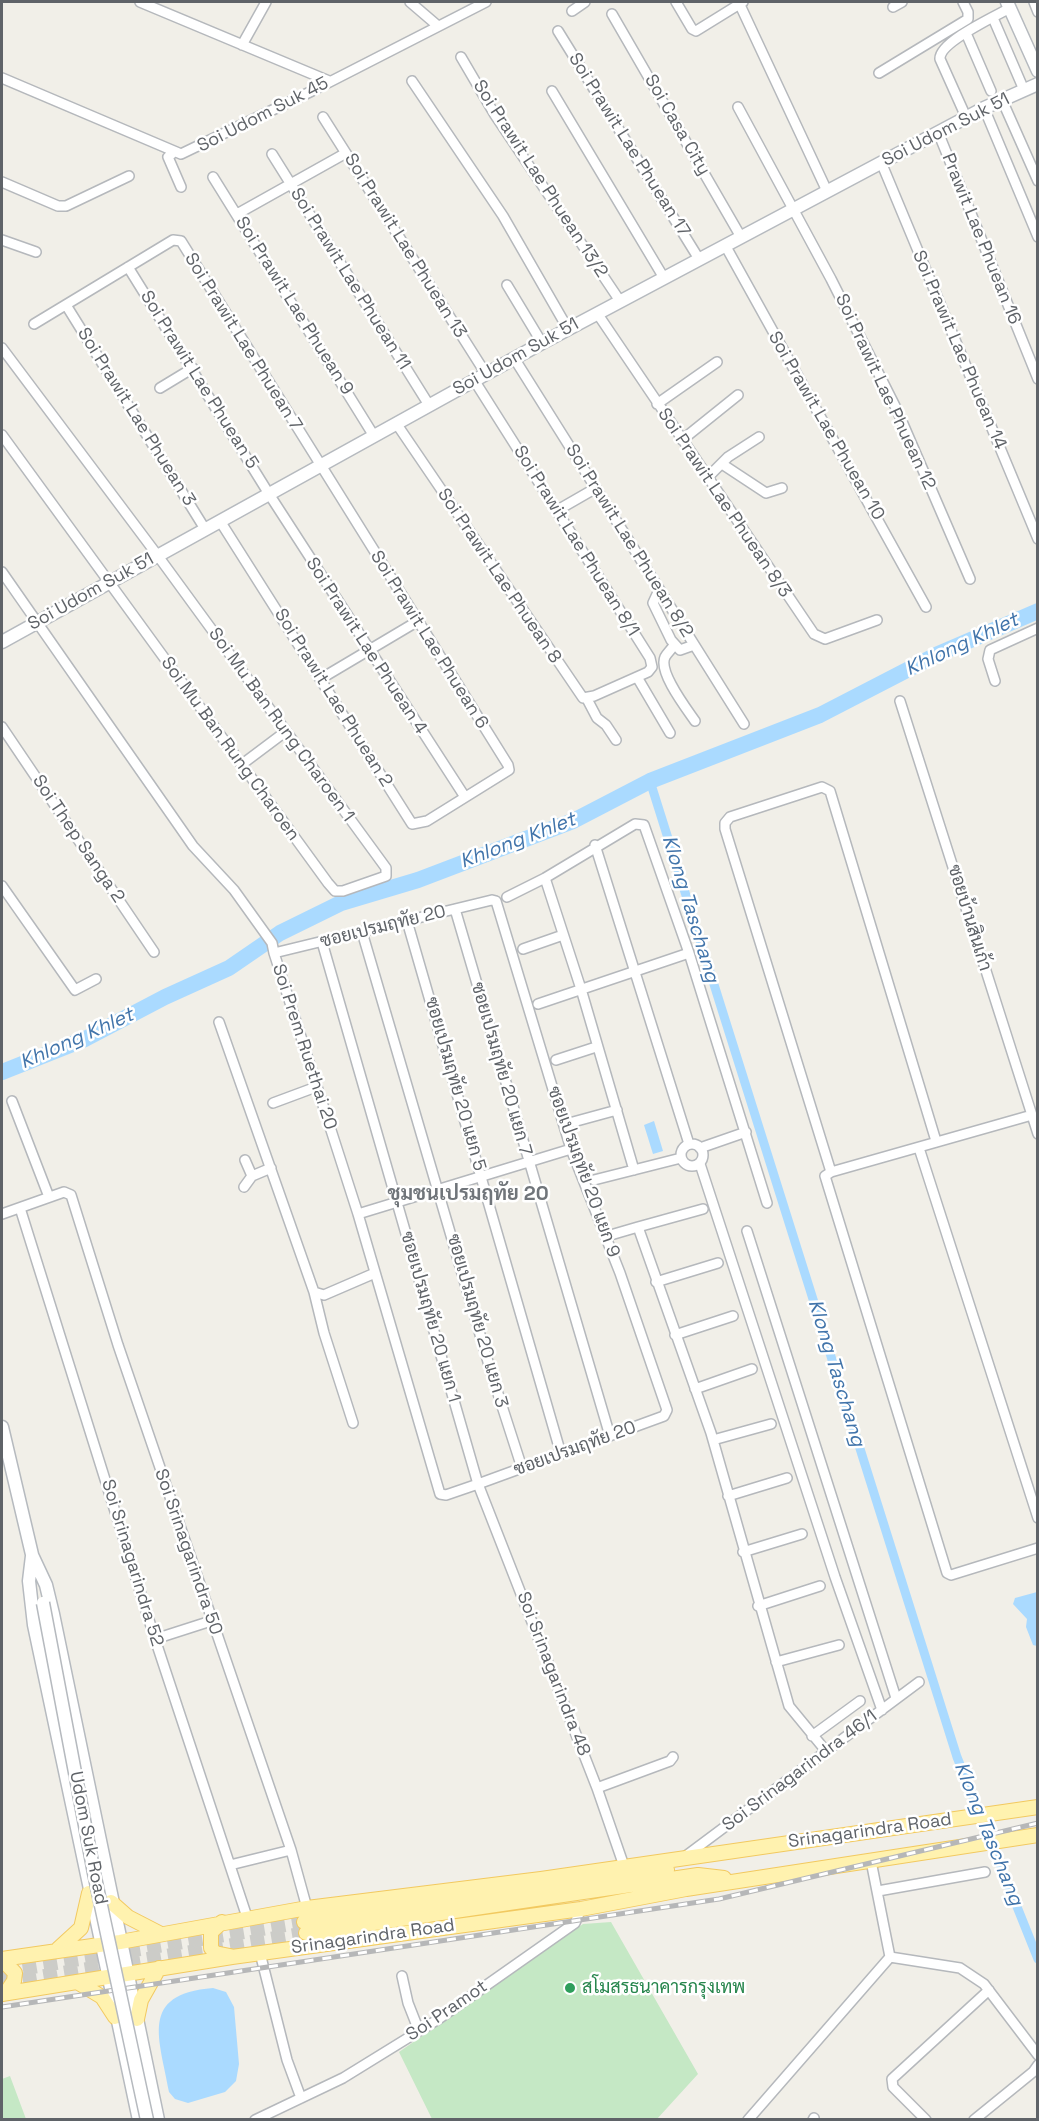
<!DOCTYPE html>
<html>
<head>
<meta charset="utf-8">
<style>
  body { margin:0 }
  #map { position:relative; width:1039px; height:2121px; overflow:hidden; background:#f1efe8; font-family:"Space Grotesk",sans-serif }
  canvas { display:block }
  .frame { position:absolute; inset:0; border:3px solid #5f6368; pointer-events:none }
</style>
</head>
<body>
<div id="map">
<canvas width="1039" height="2121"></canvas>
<div class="frame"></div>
</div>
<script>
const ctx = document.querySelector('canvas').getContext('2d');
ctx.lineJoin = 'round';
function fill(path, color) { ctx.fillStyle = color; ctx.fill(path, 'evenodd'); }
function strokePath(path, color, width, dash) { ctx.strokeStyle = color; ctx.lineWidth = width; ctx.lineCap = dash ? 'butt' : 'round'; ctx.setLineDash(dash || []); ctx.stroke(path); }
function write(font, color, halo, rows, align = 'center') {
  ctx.font = font + ' "Space Grotesk",Sarabun,sans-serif'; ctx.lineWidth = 5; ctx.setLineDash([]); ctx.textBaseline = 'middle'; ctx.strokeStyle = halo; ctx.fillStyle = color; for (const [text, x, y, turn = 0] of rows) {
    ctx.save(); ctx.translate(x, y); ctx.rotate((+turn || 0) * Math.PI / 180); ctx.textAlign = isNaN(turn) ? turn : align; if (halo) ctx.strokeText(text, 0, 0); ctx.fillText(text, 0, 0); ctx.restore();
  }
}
const green = new Path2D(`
  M 611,1922 L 698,2074 L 657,2119 L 432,2119 L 399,2052 L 583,1924 Z
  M 10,2076 L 26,2119 L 2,2119 L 2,2079 Z`);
const water = new Path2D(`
  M 654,1121 L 663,1151 L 653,1154 L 644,1125 Z
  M 1037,1592 L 1037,1646 L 1033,1645 L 1026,1627 L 1027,1619 L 1013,1604 L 1015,1598 Z
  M 213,1988 L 226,1992 L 234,2007 L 239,2064 L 236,2081 L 225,2092 L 188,2103 L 175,2099 L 169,2092 C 160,2039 138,1994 213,1988 Z`);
const canal = new Path2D(`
  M 650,781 L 957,1757 L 1038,1959`);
const river = new Path2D(`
  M 2,1072 L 85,1039 L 165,997 L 229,968 L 280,933 L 341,903 L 418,880 L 573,821 L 650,781 L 820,715 L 938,654 L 1038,611`);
const primaryTunnel = new Path2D(`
  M 2,1972 L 304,1922
  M 2,1983 L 306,1933`);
const street = new Path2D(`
  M 140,2 L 329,81
  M 410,2 L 438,26
  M 676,2 L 692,29 L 696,31 L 743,2
  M 1034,2 L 1038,12
  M 740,5 L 827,191
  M 893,7 L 902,2
  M 572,11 L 585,2
  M 612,14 L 741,237
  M 993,18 L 1024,90
  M 558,31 L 699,259
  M 966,33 L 991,91
  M 242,45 L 266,2
  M 461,57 L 495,115 L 620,301
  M 879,73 L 968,19 L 968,12 L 963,2
  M 2,78 L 181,154 L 312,91 L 486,2
  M 412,81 L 503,216 L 568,329
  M 552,91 L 664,278
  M 1002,100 L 1038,181
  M 738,107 L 831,279 L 897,410 L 970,579
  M 984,108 L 1038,237
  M 323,117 L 486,374
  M 966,117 L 940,59 C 939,42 994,17 1010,8
  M 938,132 L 1038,379
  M 174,152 L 168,157 L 181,187
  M 272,154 L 429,405
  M 881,162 L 1038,539
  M 213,177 L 374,436
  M 2,182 L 58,206 L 66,206 L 129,176
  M 237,214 L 346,153
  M 2,240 L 36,252
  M 725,245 L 926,607
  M 128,267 L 269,494 L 465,797
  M 507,285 L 542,343
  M 66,305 L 205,529
  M 597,313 L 814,634 L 825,639 L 877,620
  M 34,324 L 173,240 L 181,241 L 508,765 L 509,770 L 427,821 L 412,824 L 220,521
  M 2,348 L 158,556 L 386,868 L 386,876 L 343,891 L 335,891 L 328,883 L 2,435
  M 514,358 L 744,724
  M 160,388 L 193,368
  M 657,404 L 717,362
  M 396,423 L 583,698 L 594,696 L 648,672 L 652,667 L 650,658 L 474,380
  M 682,440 L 738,395
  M 722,464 L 766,493 L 782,488
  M 707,478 L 728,457 L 759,437
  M 556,511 L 596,488
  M 2,572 L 193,846 L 234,890 L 272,943 L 274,953 L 358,1214 L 440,1494 L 446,1495 L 478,1484 L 664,1416 L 667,1410 L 620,1273 L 571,1149 L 496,901 L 492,900 L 274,953
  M 659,590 L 653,603 L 671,640 L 680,650 L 694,645
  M 674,645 C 672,649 667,653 665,657 C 658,672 686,708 695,721
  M 637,677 L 670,733
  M 322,678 L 418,621
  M 995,681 L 988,659 L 990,650 L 1038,628
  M 587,699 L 597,718 L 606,725 L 616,740
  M 900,701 L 1038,1134
  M 2,727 L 154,952
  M 241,765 L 285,732
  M 595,845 L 689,1144
  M 545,878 L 581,989 L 634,1170
  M 2,886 L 75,990 L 96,979
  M 507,897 L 545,878 L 635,824 L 644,825 L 689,953 L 767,1203
  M 455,909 L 610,1436
  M 407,921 L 561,1454
  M 362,932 L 491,1372 L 522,1468
  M 322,942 L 478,1484 L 597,1788 L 624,1866
  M 523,949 L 563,935
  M 538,1004 L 689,953
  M 219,1022 L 314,1292 L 324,1295 L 375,1273
  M 556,1060 L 596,1047
  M 12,1101 L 49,1197
  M 273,1103 L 316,1087
  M 1032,1115 L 831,1172 L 825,1176 L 947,1573 L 951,1575 L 1038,1548
  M 573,1122 L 617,1110
  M681 1155a11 11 0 1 1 22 0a11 11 0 1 1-22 0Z
  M 700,1148 L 746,1132
  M 919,1148 L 1038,1518
  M 245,1160 L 252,1176
  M 700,1164 L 835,1577 L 882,1710
  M 831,1172 L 725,829 L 725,823 L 730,817 L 822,787 L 830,791 L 936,1141
  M 594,1180 L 681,1158
  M 244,1187 L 252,1176 L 271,1168
  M 20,1208 L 155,1639 L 247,1917
  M 703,1209 L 638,1227 L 711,1433 L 789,1706 L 826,1751
  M 2,1214 L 64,1192 L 71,1195 L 118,1345 L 291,1850 L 307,1908
  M 358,1214 L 571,1149
  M 747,1231 L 896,1698
  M 614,1234 L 638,1227
  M 656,1282 L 718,1263
  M 314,1292 L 324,1333 L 353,1423
  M 675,1335 L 733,1316
  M 695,1389 L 752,1369
  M 713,1440 L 771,1424
  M 728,1496 L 787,1478
  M 743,1552 L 802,1534
  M 758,1606 L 820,1586
  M 155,1639 L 211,1621
  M 776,1662 L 839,1645
  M 812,1736 L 860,1701
  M 597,1788 L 670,1761 L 673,1757
  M 683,1858 L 919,1682
  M 230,1865 L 291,1850
  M 878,1891 L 985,1872
  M 260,1953 L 287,2060 L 301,2098
  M 890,1957 L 960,1968 L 984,1984 L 1038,2055
  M 402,1976 L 408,2003 L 419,2031
  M 255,2120 L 343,2078 L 437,2020 L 575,1923 L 581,1909
  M 748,2120 L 890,1957 L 871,1861
  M 813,2120 L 814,2118
  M 926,2120 L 893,2087 L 892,2079 L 989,1990
  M 974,2120 L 1033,2072 L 1038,2065`);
const secondary = new Path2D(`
  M 1007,2 L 1038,71
  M 2,642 L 542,343 L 984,108 L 1038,84
  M 2,1427 L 34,1563
  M 32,1555 L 46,1585 L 53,1614 L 158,2120
  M 32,1556 L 29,1581 L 34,1625 L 139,2120`);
const primary = new Path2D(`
  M 111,1902 L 128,1917 L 161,1934
  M 222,1922 L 211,1932 L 211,1948 L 215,1953 L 230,1956
  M 304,1922 L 667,1870
  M 306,1933 L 698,1875 L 724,1878
  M 58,1949 L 81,1928 L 89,1893
  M 2,1959 L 120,1942 L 307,1908 L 541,1879 L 1038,1807
  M 2,1959 L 15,1973 L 14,1981 L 6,1993
  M 77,1982 L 102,1997 L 115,2017
  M 2,1994 L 232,1957 L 581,1909 L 686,1889 L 1038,1835
  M 137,2019 L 141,2000 L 159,1968`);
const rail = new Path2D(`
  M 2,2007 L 719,1899 L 1038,1823`);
const secondaryBridge = new Path2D(`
  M 43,1603 L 94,1873 L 147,2120`);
const markers = [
  [570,1988,6,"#2e9e5b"]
];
const streetNames = [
  ["Soi Udom Suk 45",263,115,-27],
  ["Soi Casa City",677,125,60],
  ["Soi Udom Suk 51",946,130,-27],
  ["Soi Prawit Lae Phuean 17",629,145,58],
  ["Soi Prawit Lae Phuean 13/2",540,179,57],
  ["Prawit Lae Phuean 16",981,239,68],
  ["Soi Prawit Lae Phuean 13",405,246,58],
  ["Soi Prawit Lae Phuean 11",350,279,58],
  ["Soi Prawit Lae Phuean 9",294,306,58],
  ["Soi Prawit Lae Phuean 7",243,342,58],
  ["Soi Prawit Lae Phuean 14",959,350,67],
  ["Soi Udom Suk 51",516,357,-29],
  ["Soi Prawit Lae Phuean 5",199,380,58],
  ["Soi Prawit Lae Phuean 12",885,392,65],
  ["Soi Prawit Lae Phuean 3",136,417,58],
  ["Soi Prawit Lae Phuean 10",826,426,60],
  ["Soi Prawit Lae Phuean 8/3",724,503,56],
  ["Soi Prawit Lae Phuean 8/1",576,541,58],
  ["Soi Prawit Lae Phuean 8/2",629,541,58],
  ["Soi Prawit Lae Phuean 8",499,576,56],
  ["Soi Udom Suk 51",91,592,-29],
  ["Soi Prawit Lae Phuean 6",429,640,58],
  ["Soi Prawit Lae Phuean 4",366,646,57],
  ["Soi Prawit Lae Phuean 2",333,698,58],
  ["Soi Mu Ban Rung Charoen 1",281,725,54],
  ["Soi Mu Ban Rung Charoen",230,749,54],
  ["Soi Thep Sanga 2",78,839,56],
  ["ซอยบ้านสินเก้า",969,918,73],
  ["ซอยเปรมฤทัย 20",383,927,-14],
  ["Soi Prem Ruethai 20",304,1047,72],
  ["ซอยเปรมฤทัย 20 แยก 7",501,1069,74],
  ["ซอยเปรมฤทัย 20 แยก 5",455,1084,74],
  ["ซอยเปรมฤทัย 20 แยก 9",583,1172,70],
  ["ซอยเปรมฤทัย 20 แยก 1",430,1317,74],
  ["ซอยเปรมฤทัย 20 แยก 3",477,1321,74],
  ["ซอยเปรมฤทัย 20",575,1449,-20],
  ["Soi Srinagarindra 50",188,1552,71],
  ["Soi Srinagarindra 52",132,1563,73],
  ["Soi Srinagarindra 48",553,1674,69],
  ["Soi Srinagarindra 46/1",800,1771,-37],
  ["Srinagarindra Road",870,1831,-8],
  ["Udom Suk Road",88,1838,79],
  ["Srinagarindra Road",373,1937,-8],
  ["Soi Pramot",447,2011,-34]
];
const leisureNames = [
  ["สโมสรธนาคารกรุงเทพ",582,1988]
];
const waterNames = [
  ["Khlong Khlet",962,645,-25],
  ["Khlong Khlet",518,841,-21],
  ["Klong Taschang",690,909,73],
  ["Khlong Khlet",77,1039,-24],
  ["Klong Taschang",836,1373,73],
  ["Klong Taschang",988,1834,68]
];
const neighbourhoodNames = [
  ["ชุมชนเปรมฤทัย 20",468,1195]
];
fill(green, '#c5e8c5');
fill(water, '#aadaff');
strokePath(canal, '#aadaff', 9);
strokePath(river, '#aadaff', 16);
strokePath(primaryTunnel, '#ccccc8', 14, [14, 7]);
strokePath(street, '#b5b8bc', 12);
strokePath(secondary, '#b6babf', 15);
strokePath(primary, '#f2c960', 16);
strokePath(street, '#fff', 9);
strokePath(secondary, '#fff', 12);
strokePath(primary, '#fff2af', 14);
strokePath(rail, '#b6b7b8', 5);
strokePath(rail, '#fff', 3, [9]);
strokePath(secondaryBridge, '#b6babf', 15, []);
strokePath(secondaryBridge, '#fff', 12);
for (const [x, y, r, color] of markers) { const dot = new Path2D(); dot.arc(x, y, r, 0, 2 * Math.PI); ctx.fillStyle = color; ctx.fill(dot); strokePath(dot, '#fff', 2); }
write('18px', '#5f6368', '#fff', streetNames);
write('18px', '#27864d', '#fff', leisureNames, 'left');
write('italic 20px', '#4174aa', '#fff', waterNames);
write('bold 20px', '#70757a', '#fff', neighbourhoodNames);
</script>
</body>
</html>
